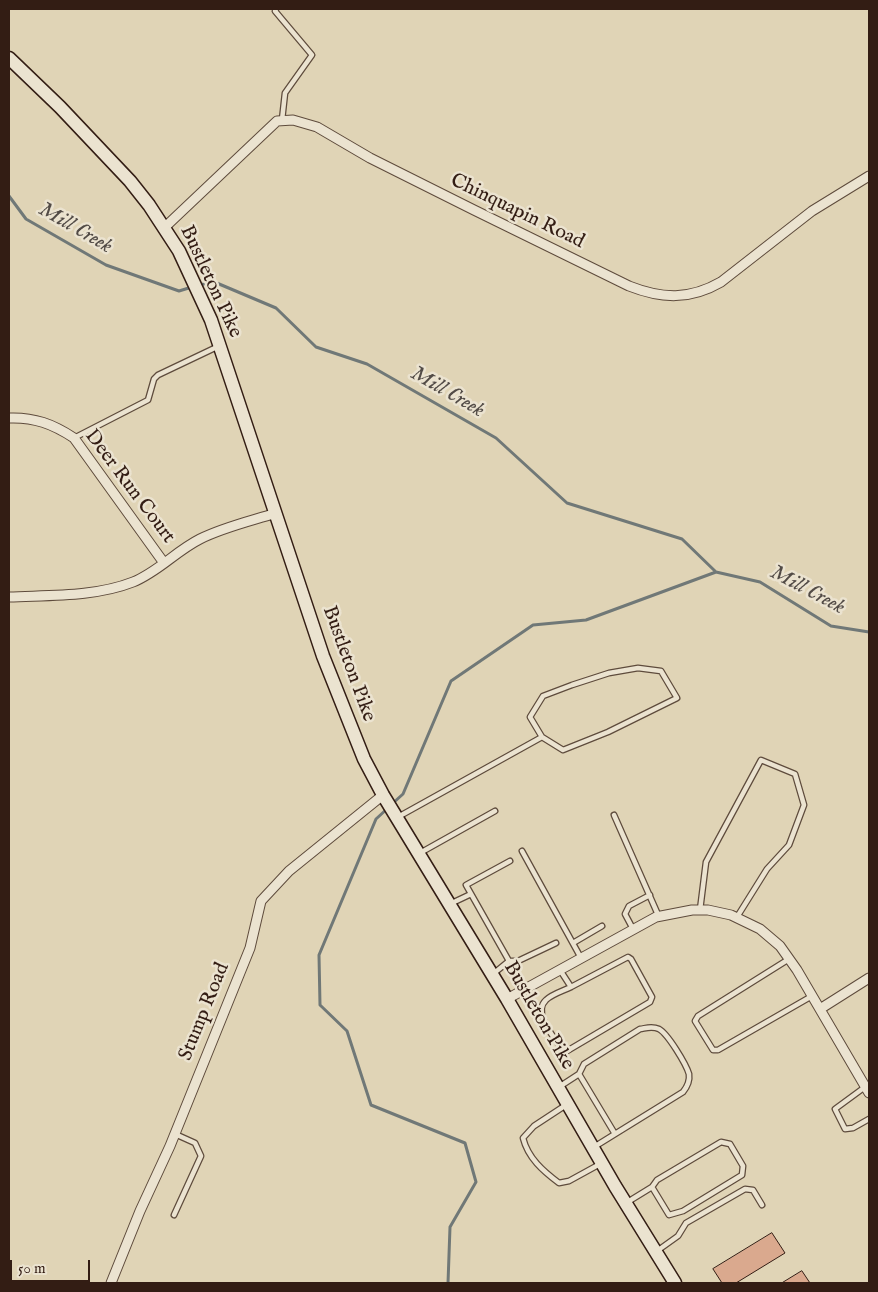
<!DOCTYPE html>
<html>
<head>
<meta charset="utf-8">
<style>
  body { margin:0 }
  #map { position:relative; width:878px; height:1292px; overflow:hidden; background:#e0d4b6; font-family:"IM FELL English",serif }
  canvas { display:block }
  .frame { position:absolute; inset:0; border:10px solid #331d14; pointer-events:none }
  .scale { position:absolute; left:10px; top:1260px; width:80px; height:22px; box-sizing:border-box; border:2px solid #331d14; border-top:0; padding-left:6px; font-size:15px; line-height:18px; white-space:nowrap; color:#331d14; -webkit-text-stroke:4px #ebe3d0; paint-order:stroke }
</style>
</head>
<body>
<div id="map">
<canvas width="878" height="1292"></canvas>
<div class="frame"></div>
<div class="scale">50 m</div>
</div>
<script>
const ctx = document.querySelector('canvas').getContext('2d');
ctx.lineJoin = 'round';
function strokePath(path, color, width, dash) { ctx.strokeStyle = color; ctx.lineWidth = width; ctx.lineCap = dash ? 'butt' : 'round'; ctx.setLineDash(dash || []); ctx.stroke(path); }
function fill(path, color) { ctx.fillStyle = color; ctx.fill(path, 'evenodd'); }
function write(font, color, halo, rows, align = 'center') {
  ctx.font = font + ' "IM FELL English",serif'; ctx.lineWidth = 5; ctx.setLineDash([]); ctx.textBaseline = 'middle'; ctx.strokeStyle = halo; ctx.fillStyle = color; for (const [text, x, y, turn = 0] of rows) {
    ctx.save(); ctx.translate(x, y); ctx.rotate((+turn || 0) * Math.PI / 180); ctx.textAlign = isNaN(turn) ? turn : align; if (halo) ctx.strokeText(text, 0, 0); ctx.fillText(text, 0, 0); ctx.restore();
  }
}
const stream = new Path2D(`
  M 9,196 L 26,219 L 106,265 L 179,291 L 192,287
  M 198,286 L 212,281 L 276,308 L 316,347 L 367,364 L 496,438 L 567,503 L 682,539 L 716,572 L 760,582 L 831,626 L 869,632
  M 392,804 L 403,794 L 451,681 L 533,625 L 586,620 L 716,572
  M 388,808 L 376,819 L 319,955 L 320,1005 L 347,1031 L 371,1105 L 465,1143 L 476,1182 L 450,1227 L 448,1283`);
const building = new Path2D(`
  M 772,1233 L 785,1253 L 736,1283 L 722,1283 L 713,1269 Z
  M 802,1271 L 810,1283 L 782,1283 Z`);
const service = new Path2D(`
  M 276,9 L 275,11 L 312,55 L 285,93 L 282,120
  M 74,438 L 148,400 L 154,379 L 158,375 L 219,346
  M 614,815 L 659,917
  M 398,817 L 542,737 L 563,750 L 608,732 L 677,698 L 661,671 L 638,668 L 609,673 L 572,685 L 543,696 L 530,717 L 542,737
  M 522,851 L 581,958
  M 420,853 L 495,811
  M 452,903 L 471,894
  M 700,910 L 706,862 L 761,760 L 795,774 L 804,805 L 789,845 L 767,869 L 737,917
  M 633,929 L 625,914 L 629,906 L 650,895
  M 573,943 L 602,926
  M 789,959 L 698,1016 L 695,1021 L 713,1050 L 718,1050 L 812,996
  M 509,961 L 466,885 L 510,861
  M 560,970 L 571,987 C 563,991 552,994 546,1000 C 532,1013 554,1037 562,1049 L 567,1051 L 650,1002 L 652,997 L 631,959 L 628,957 L 571,987
  M 493,974 L 509,961 L 518,961 L 556,943
  M 579,1074 L 584,1064 L 640,1029 C 647,1028 652,1026 659,1029 C 668,1034 686,1064 689,1074 C 690,1081 687,1087 683,1092 L 615,1134
  M 559,1087 L 579,1074 L 615,1134 L 594,1147
  M 865,1087 L 835,1109 L 845,1129 L 853,1128 L 869,1119
  M 566,1105 L 534,1126 L 523,1138 C 528,1158 543,1171 559,1183 L 569,1181 L 600,1164
  M 626,1203 L 652,1187 L 657,1180 L 721,1142 L 730,1144 L 743,1166 L 742,1175 L 683,1211 L 669,1215 L 652,1187
  M 174,1215 L 201,1156 L 195,1143 L 175,1134
  M 657,1251 L 678,1236 L 686,1223 L 745,1189 L 753,1190 L 762,1205`);
const minor = new Path2D(`
  M 164,228 L 277,121 L 293,120 L 317,127 L 370,158 L 474,210 L 629,286 C 662,299 690,300 721,282 L 812,211 L 869,176
  M 9,418 C 34,417 53,424 74,438 L 164,563
  M 9,597 C 49,595 95,597 133,582 C 158,572 176,551 200,539 C 224,527 251,521 276,513
  M 507,999 L 656,917 L 692,910 L 708,910 L 731,915 L 760,929 L 780,946 L 797,970 L 869,1093
  M 820,1009 L 869,978
  M 111,1283 L 140,1211 L 170,1146 L 250,948 L 261,901 L 289,871 L 383,795`);
const secondary = new Path2D(`
  M 9,58 L 60,107 L 130,181 L 149,205 L 179,251 L 211,320 L 323,656 L 364,759 L 383,795 L 507,999 L 615,1186 L 675,1283`);
const streetNames = [
  ["Chinquapin Road",517,212,26],
  ["Bustleton Pike",210,282,65],
  ["Deer Run Court",129,487,53],
  ["Bustleton Pike",348,664,70],
  ["Stump Road",205,1012,-68],
  ["Bustleton Pike",538,1016,60]
];
const waterNames = [
  ["Mill Creek",75,229,30],
  ["Mill Creek",447,393,30],
  ["Mill Creek",807,591,28]
];
strokePath(stream, '#707877', 3);
fill(building, '#daa98e');
strokePath(building, '#331d14', 1);
strokePath(service, '#5e4b3c', 7);
strokePath(minor, '#5e4b3c', 11);
strokePath(secondary, '#331d14', 15);
strokePath(service, '#ebe3d0', 4.5);
strokePath(minor, '#ebe3d0', 9);
strokePath(secondary, '#ebe3d0', 12);
write('20px', '#331d14', '#ebe3d0', streetNames);
write('italic 21px', '#524b46', '#ebe3d0', waterNames);
</script>
</body>
</html>
